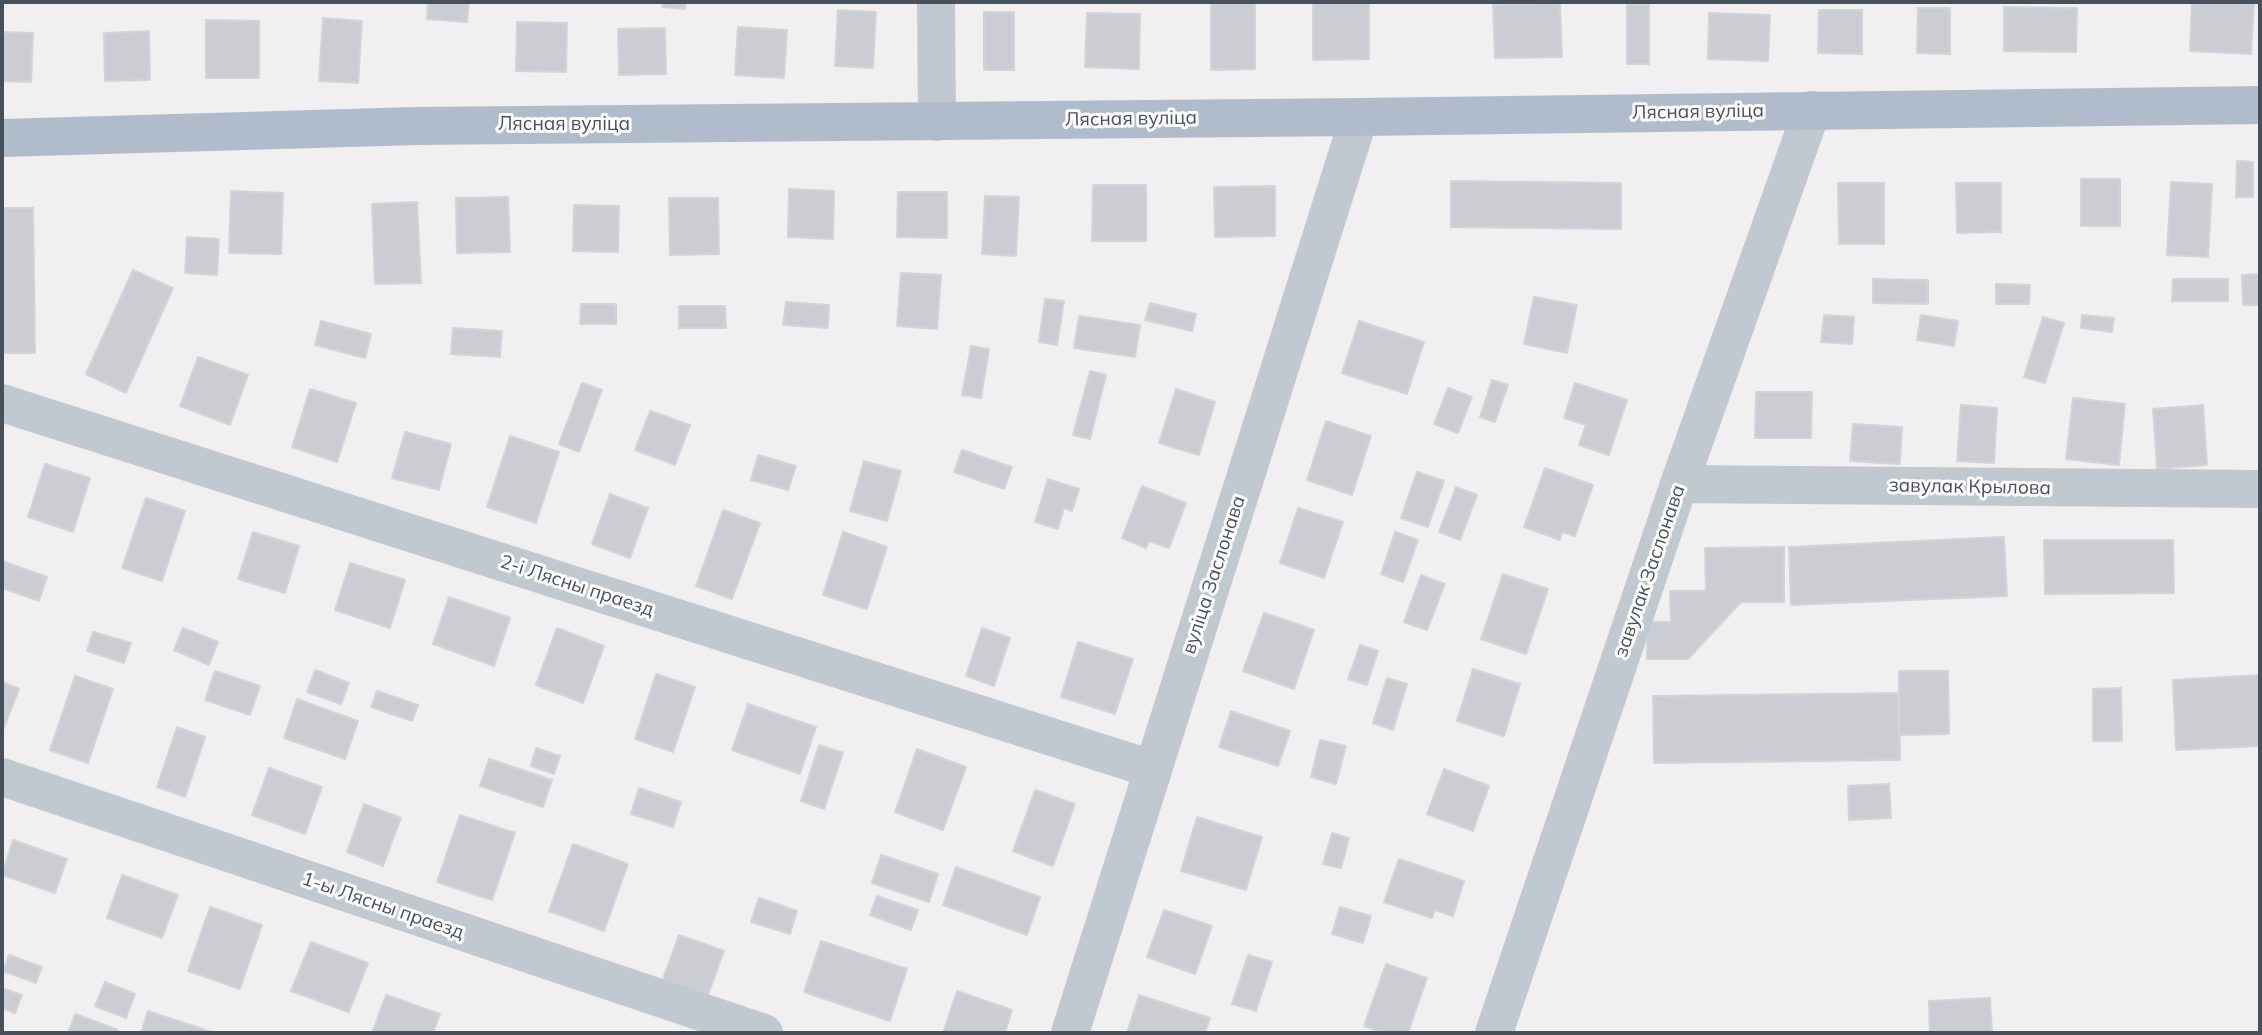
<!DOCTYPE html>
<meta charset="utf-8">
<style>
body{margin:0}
#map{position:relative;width:2262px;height:1035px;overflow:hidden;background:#f1efef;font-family:Mulish,sans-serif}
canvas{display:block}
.frame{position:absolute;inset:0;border:4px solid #48505b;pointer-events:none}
</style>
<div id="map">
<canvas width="2262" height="1035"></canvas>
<div class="frame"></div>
</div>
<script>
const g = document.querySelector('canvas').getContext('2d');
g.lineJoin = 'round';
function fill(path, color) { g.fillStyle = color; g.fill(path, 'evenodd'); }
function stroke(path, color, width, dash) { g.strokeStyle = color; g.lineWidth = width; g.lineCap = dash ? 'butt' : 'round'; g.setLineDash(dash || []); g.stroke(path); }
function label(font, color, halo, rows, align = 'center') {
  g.font = font + ' Mulish,sans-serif'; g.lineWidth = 6; g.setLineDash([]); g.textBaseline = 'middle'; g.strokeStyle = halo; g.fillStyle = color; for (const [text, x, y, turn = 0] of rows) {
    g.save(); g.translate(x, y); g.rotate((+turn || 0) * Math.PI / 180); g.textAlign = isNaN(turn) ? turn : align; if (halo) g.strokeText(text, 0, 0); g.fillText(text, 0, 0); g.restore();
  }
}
const building = new Path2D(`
 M428,2H469L467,22L427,19Z
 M663,2H686L685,9L662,7Z
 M1255,2V69L1211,70V3Z
 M2192,2L2254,4L2251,54L2190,51Z
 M1313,3H1369V59L1313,60Z
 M1560,3L1562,57L1495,58L1493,5Z
 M1627,5H1649V64H1627Z
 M2004,7L2077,8L2076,52L2004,51Z
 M1918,8H1950V54L1917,53Z
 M838,10L876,12L873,68L835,66Z
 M1819,10H1862V54L1818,53Z
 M984,12H1014V70H984Z
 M1087,13L1140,14L1139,69L1085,67Z
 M1709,13L1770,15L1768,61L1708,59Z
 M323,18L362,21L358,83L319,81Z
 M206,20L259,21V78H206Z
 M517,22L567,23L566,72L516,71Z
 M738,27L787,30L784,78L735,75Z
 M665,28L666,74L619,75L618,29Z
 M149,31L150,80L105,81L104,33Z
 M2,32L33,33L31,82L2,81Z
 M2237,161L2253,162V197H2236Z
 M2081,179H2120V226H2081Z
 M1451,181L1621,183V229L1451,227Z
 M2171,182L2212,184L2208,257L2167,255Z
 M1838,183H1884V244H1839Z
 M1956,183H2001V232L1957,233Z
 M1093,185H1146V241H1092Z
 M1275,186V236L1215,237L1214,187Z
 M789,189L834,191L833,239L788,237Z
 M231,191L283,193L281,254L229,253Z
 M898,192H947V238L897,237Z
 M985,196L1019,197L1016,256L982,254Z
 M508,197L510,252L457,253L456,198Z
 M669,198H718L719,254L670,255Z
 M417,202L421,283L375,284L372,204Z
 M574,205L619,206L618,252L573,251Z
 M2,208H33L35,353H2Z
 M187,237L219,239L217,275L185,273Z
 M133,270L173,288L126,393L86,374Z
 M901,273L941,275L937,329L897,326Z
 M2260,274V305H2243L2242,275Z
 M1873,279L1928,280V304L1873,303Z
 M2173,279H2228V301H2172Z
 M1996,284L2030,285L2029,304H1996Z
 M1534,297L1577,305L1567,353L1524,344Z
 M1045,299L1064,301L1057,345L1039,342Z
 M786,302L829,305L828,328L783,325Z
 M1150,303L1196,314L1192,331L1145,320Z
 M581,304H616V324H580Z
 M679,306H725L726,328H679Z
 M1824,315L1854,317L1852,344L1821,342Z
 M1921,315L1958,321L1954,346L1917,340Z
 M2082,315L2114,318L2112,332L2081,328Z
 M1079,316L1140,325L1135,357L1074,348Z
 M2043,317L2064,323L2045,383L2024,377Z
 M321,321L371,334L365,358L315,345Z
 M1359,321L1424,342L1407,394L1342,373Z
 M453,328L502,331L500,357L451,354Z
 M971,346L989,349L981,398L962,395Z
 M198,357L248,375L230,425L180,406Z
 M1090,371L1106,375L1090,439L1073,435Z
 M1492,380L1508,385L1495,422L1480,417Z
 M582,383L602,390L579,452L559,444Z
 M1575,383L1627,400L1609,455L1579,445L1586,425L1564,418Z
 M1448,388L1472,397L1458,433L1434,424Z
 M310,389L356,403L337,462L292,447Z
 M1176,389L1215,402L1199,455L1159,443Z
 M1756,392H1812L1811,438H1755Z
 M2073,398L2125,404L2119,465L2066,459Z
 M1961,405L1997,408L1994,463L1957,461Z
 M2203,405L2207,465L2157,469L2153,409Z
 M650,411L690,425L675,465L635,450Z
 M1326,421L1371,436L1352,495L1307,480Z
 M1853,424L1902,427L1900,464L1850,461Z
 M405,432L451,444L439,490L392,478Z
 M510,436L559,452L536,523L487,507Z
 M962,450L1012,467L1004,489L954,472Z
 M758,455L796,466L788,490L751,480Z
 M864,461L901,471L887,521L850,511Z
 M45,464L90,478L73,532L28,517Z
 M1545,468L1593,485L1575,536L1562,532L1560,540L1524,527Z
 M1417,472L1444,481L1428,527L1401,518Z
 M1048,479L1079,489L1072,511L1064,508L1058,529L1035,522Z
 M1142,486L1186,503L1169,548L1149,541L1146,548L1122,538Z
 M1456,487L1477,495L1460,540L1439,532Z
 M610,494L648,508L630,558L592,544Z
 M146,498L185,511L162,581L122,568Z
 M1298,508L1343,522L1324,578L1280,563Z
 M723,510L760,523L732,599L696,586Z
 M253,532L299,546L285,593L238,579Z
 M843,532L887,547L867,609L823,595Z
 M1395,532L1418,540L1403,582L1381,574Z
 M2004,537L2007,596L1791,605L1789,547Z
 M2044,540H2173L2174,593L2045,594Z
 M1784,547V602H1741L1688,659H1647V622H1671L1670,591H1706L1705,548Z
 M2,561L47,577L39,601L2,588Z
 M350,563L405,580L390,628L335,610Z
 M1503,574L1548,589L1526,654L1481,639Z
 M1421,575L1445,584L1427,630L1404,622Z
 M449,597L510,618L494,666L433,644Z
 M1264,613L1314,630L1294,689L1243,671Z
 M183,628L218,642L209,665L174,650Z
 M557,628L604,646L583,703L536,685Z
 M982,628L1010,638L994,686L966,676Z
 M93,632L131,643L124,663L87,651Z
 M1078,642L1133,659L1115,714L1061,697Z
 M1360,645L1378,651L1367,685L1348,679Z
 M1473,669L1520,684L1504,736L1457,721Z
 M315,670L349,683L341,704L307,692Z
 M215,671L260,686L250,715L205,700Z
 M1899,671H1948L1949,734L1899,735Z
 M656,674L695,687L673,752L635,739Z
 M2260,675V746L2176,750L2173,680Z
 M75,676L113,689L88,763L50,750Z
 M1387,678L1407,684L1393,730L1373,723Z
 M2,682L19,689L2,733Z
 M2121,688L2122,741H2093V689Z
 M377,691L418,705L412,721L371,707Z
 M1899,693L1900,760L1654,763L1653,696Z
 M297,699L358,721L345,759L284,738Z
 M748,704L816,727L800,774L732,750Z
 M1231,711L1290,731L1278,766L1219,747Z
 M177,727L205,737L185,797L157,787Z
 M1320,740L1346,746L1336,784L1311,777Z
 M819,745L843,753L824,809L801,801Z
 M536,748L560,756L554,774L531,766Z
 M917,749L966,767L943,830L895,812Z
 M489,759L552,780L543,807L480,786Z
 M269,768L322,787L305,834L252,815Z
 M1444,769L1489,786L1473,831L1427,814Z
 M1889,784L1891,818L1849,820L1848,786Z
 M639,788L681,802L673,827L631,814Z
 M1035,790L1075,804L1053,866L1013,851Z
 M364,804L401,818L383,866L347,852Z
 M460,815L515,833L492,900L437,882Z
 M1197,817L1262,837L1246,890L1181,871Z
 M1332,833L1349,838L1341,868L1323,864Z
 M13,840L67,859L55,893L2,875Z
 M573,844L628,864L604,931L549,911Z
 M881,855L938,874L929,902L872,883Z
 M1399,859L1464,881L1453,916L1435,910L1432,918L1384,902Z
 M956,867L1040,897L1027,935L943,905Z
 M122,875L178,895L162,938L107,918Z
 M877,896L918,910L911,930L870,915Z
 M759,898L797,911L790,934L751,922Z
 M210,907L262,925L240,989L188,971Z
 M1340,907L1371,916L1363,943L1332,934Z
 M1164,910L1212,926L1195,974L1147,957Z
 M679,935L724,951L705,1003L660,987Z
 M821,941L907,969L890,1021L804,992Z
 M311,942L368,963L349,1012L291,991Z
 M9,955L42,967L36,983L3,971Z
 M1248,955L1272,962L1256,1011L1232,1004Z
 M1386,964L1427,978L1408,1033H1385L1364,1026Z
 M105,982L135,994L126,1018L95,1006Z
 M2,988L22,995L15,1013L2,1008Z
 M957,991L1012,1010L1005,1033H943Z
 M386,995L440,1014L433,1033H372Z
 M1139,995L1210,1018L1205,1033H1127Z
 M1990,998L1992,1033H1930L1929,1001Z
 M148,1011L215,1033H141Z
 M75,1014L118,1030L117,1033H68Z`);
fill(building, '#cccdd3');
stroke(building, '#d3d4da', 2);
stroke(new Path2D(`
 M936,2L937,122
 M2,403L1152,769
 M1679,484L2260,489
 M2,777L764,1033
 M1070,1033L1359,117
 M1494,1033L1679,484L1812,110`), '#c0c8d0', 38);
stroke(new Path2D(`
 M2,138L417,126L1359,117L2260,105`), '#b0bccc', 38);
label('19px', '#48505b', '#fff', [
 ["Лясная вуліца",1698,112,-1],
 ["Лясная вуліца",1131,119,-1],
 ["Лясная вуліца",564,124],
 ["завулак Крылова",1970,487,1],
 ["завулак Заслонава",1650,571,-71],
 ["вуліца Заслонава",1214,575,-72],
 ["2-і Лясны праезд",577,586,18],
 ["1-ы Лясны праезд",383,906,19]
]);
</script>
